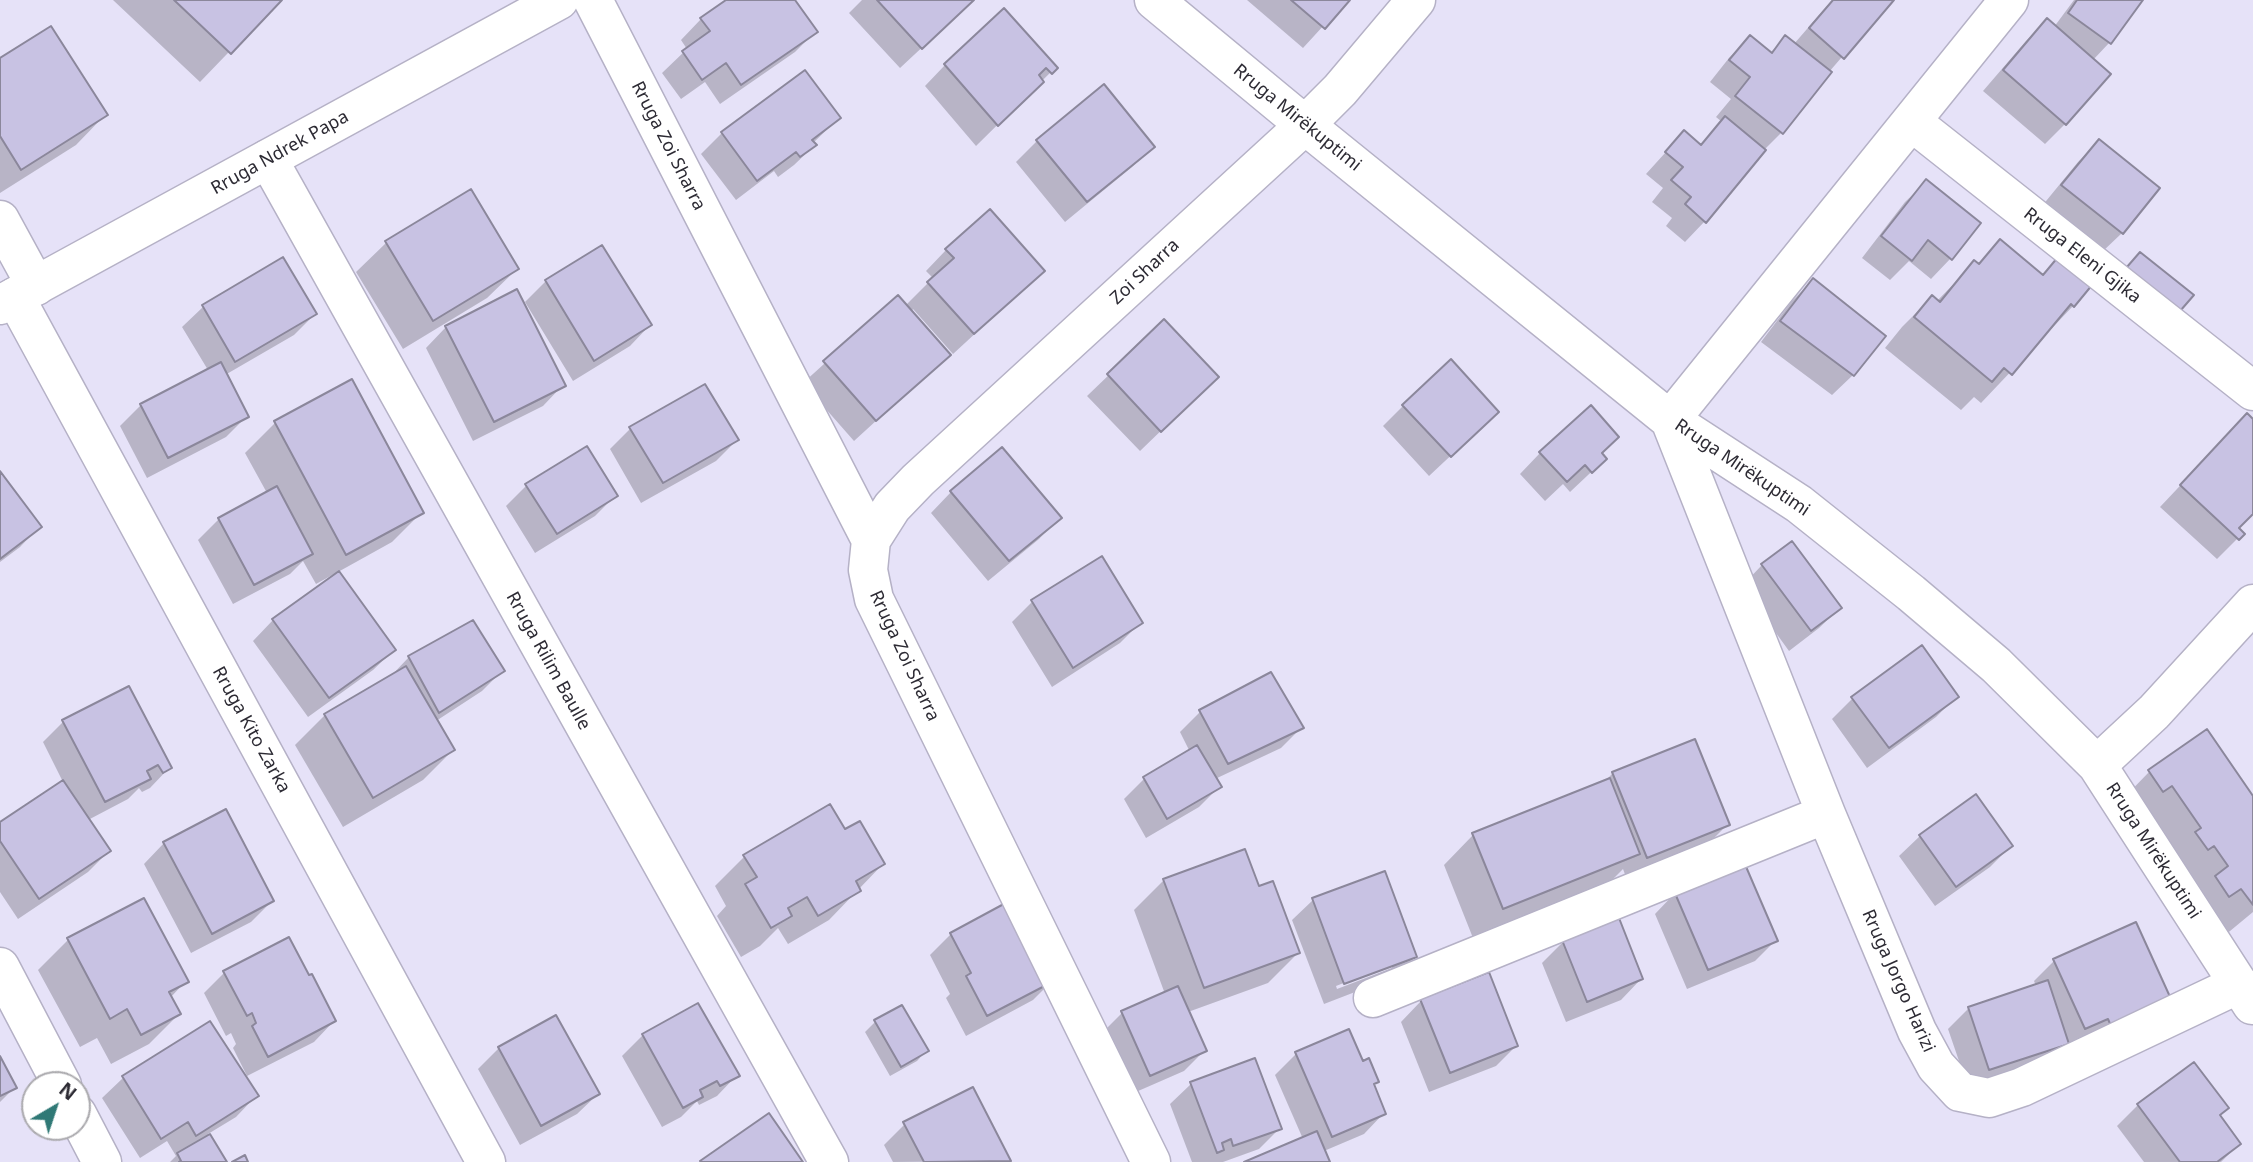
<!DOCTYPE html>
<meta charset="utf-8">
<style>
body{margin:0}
#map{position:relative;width:2253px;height:1162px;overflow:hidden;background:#e6e2f8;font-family:"Noto Sans",sans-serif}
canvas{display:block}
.north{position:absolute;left:21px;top:1071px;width:70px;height:70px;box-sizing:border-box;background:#fff;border:2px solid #abaaae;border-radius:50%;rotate:39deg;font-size:19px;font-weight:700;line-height:28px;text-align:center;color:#2d2b34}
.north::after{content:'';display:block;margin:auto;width:24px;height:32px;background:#307976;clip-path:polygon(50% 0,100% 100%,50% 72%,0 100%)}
</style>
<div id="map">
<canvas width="2253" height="1162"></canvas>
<div class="north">N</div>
</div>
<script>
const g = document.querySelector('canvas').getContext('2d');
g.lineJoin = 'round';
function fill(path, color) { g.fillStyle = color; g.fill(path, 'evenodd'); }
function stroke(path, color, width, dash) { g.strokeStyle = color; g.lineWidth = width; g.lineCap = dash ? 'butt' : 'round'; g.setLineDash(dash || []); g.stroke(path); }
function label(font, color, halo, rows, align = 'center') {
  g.font = font + ' "Noto Sans",sans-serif'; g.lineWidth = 6; g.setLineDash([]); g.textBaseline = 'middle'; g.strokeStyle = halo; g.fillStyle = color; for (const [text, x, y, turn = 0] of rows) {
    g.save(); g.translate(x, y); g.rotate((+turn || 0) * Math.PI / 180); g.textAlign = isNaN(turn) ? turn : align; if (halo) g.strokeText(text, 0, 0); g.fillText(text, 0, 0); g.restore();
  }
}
fill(new Path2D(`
 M113,0H279L200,82Z
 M729,0H793L815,32L795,52L720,104L705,82L681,99L662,73L687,49L681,40L701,19Z
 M862,0H973L900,68L849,13Z
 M1247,0H1347L1303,48Z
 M1832,0H1891L1829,72L1781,133L1764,150L1705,221L1685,242L1666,226L1672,218L1652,202L1663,188L1646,174L1684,132L1699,146L1722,122L1716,117L1731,99L1710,82L1729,58L1750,37L1770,53L1785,38L1794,44Z
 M2074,0H2141L2110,42L2093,60L2065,124L2045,144L1983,91L2026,41L2047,21L2054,27Z
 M0,60L105,115L76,145L0,193Z
 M945,65L1055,68L976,146L925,86Z
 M1104,87L1152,146L1132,167L1065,222L1016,162L1037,141Z
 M839,118L813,143L815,145L794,165L778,177L774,171L736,200L701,154L722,133Z
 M2099,141L2122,233L2101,253L2042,206L2078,162Z
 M1926,182L1951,258L1931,279L1909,261L1890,280L1862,258L1905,202Z
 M2000,242L2041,276L2063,253L2073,306L1981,403L1974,397L1961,410L1885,348L1902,327L1932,297L1937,301L1974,263L1977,265Z
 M386,243L517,269L487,298L403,349L356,272Z
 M946,250L1043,271L953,354L913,309L911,312L948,355L854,441L803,383L898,297L905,306L933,278L926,271Z
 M283,260L315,314L294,335L225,375L247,416L226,437L147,478L120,426L141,405L208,370L182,327L203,307Z
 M1813,280L1853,375L1832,395L1761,342L1792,301Z
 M546,281L650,325L630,346L573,381L525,302Z
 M1164,322L1196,397L1140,451L1087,396Z
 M446,327L563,385L543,406L473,441L426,348Z
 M351,382L422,512L392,542L338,572L394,650L373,670L308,717L253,641L273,620L335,576L334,574L316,584L303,561L290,574L233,604L198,540L219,519L267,493L245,453L275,423Z
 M1403,406L1476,432L1429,476L1383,426Z
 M2253,421V512L2237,528L2242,534L2217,559L2160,507L2227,436Z
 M630,429L737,440L716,461L641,503L610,449Z
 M1001,450L1059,518L1039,539L988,581L931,513L951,492Z
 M1540,453L1600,454L1605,459L1570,492L1563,484L1545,501L1520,474Z
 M0,474L40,526L20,547L0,562Z
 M526,486L616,495L595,516L535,553L506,506Z
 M1762,565L1840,608L1819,628L1789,651L1742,586Z
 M1032,602L1140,623L1120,643L1052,687L1012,622Z
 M409,657L502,671L482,691L436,721L453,750L423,780L343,827L295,745L325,715L389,678Z
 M1957,696L1936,717L1867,768L1832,719L1853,698Z
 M1200,712L1302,727L1281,748L1215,779L1220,786L1199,807L1146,838L1124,799L1144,779L1190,752L1180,732Z
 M63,722L170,767L150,788L142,792L139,788L128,799L88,820L109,851L88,872L18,919L0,892V824L63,782L43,742Z
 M2149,772L2253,799V912L2224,936L2120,802Z
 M1613,773L1728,824L1707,845L1626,877L1623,869L1608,884L1473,938L1444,865L1473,835L1603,783Z
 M844,831L883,864L829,920L788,944L778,928L760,946L741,957L717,916L726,906L715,886L745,856Z
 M1920,836L2011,846L1990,867L1935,906L1899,856Z
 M164,843L272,901L251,922L191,953L144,864Z
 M1164,880L1258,888L1298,953L1268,983L1188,1012L1205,1050L1184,1071L1129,1095L1102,1033L1122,1013L1165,994L1134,910Z
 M1675,893L1776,940L1755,961L1687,989L1655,914Z
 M1313,900L1415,957L1394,977L1324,1004L1292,920ZM1392,964V968L1337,989L1336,986Z
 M1012,902L1054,979L1033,1000L966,1036L946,998L950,994L930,955L951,934Z
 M68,940L186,981L170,998L179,1014L149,1044L111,1064L97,1038L80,1047L38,970Z
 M1563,942L1641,979L1621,1000L1566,1022L1542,963Z
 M2054,961L2169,999L2047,1064L1969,1090L1948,1029L1969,1008L2036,986L2034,981Z
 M224,973L334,1021L314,1042L247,1076L233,1048L236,1044L231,1033L226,1036L204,993Z
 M1421,1001L1516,1046L1496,1066L1429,1092L1401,1022Z
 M697,1005L737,1075L717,1096L699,1105L697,1101L681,1117L662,1127L622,1056L643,1035Z
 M901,1007L927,1050L917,1061L890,1076L865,1032L875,1022Z
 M210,1023L256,1096L236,1117L208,1134L225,1162H170L176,1156L167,1141L140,1158L102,1098L123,1078Z
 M499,1048L598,1094L577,1114L520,1145L478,1069Z
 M1296,1054L1362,1063L1377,1082L1372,1086L1384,1113L1364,1134L1324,1151L1329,1162H1249L1303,1139L1275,1075Z
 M0,1060L15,1087L0,1102Z
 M1191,1084L1280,1128L1259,1149L1223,1162H1192L1170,1104Z
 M2138,1105L2227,1108L2219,1116L2239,1144L2221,1162H2144L2117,1126Z
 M905,1124L1009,1161L893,1162L884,1145Z`), '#0003');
const building = new Path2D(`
 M174,0H282L231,54Z
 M726,0H795L818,32L741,85L726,63L702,80L682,51L710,31L700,18Z
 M877,0H974L922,49Z
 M1291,0H1350L1325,29Z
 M1833,0H1894L1844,59L1809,28Z
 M2077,0H2143L2111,44L2068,13Z
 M1004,8L1058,68L1052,74L1046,68L1039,75L1044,82L998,126L944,64Z
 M2047,18L2111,74L2066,125L2003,70Z
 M51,26L108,115L21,170L0,136V58Z
 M1750,35L1772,53L1785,35L1832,72L1783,134L1735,96L1750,77L1729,60Z
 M805,70L841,118L812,140L817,145L800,157L796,152L757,181L721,132Z
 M1104,84L1155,147L1087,202L1036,140Z
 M1725,116L1766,150L1706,223L1685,204L1691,197L1671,180L1683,167L1665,152L1684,130L1701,145Z
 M2099,139L2160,188L2123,234L2061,185Z
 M1926,179L1981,223L1952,260L1928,240L1912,261L1881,236Z
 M471,189L519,269L433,321L385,241Z
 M990,209L1045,271L974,334L927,282L954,258L945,249Z
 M2000,239L2043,275L2063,251L2097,279L2074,307L2071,304L2012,375L2004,368L1992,382L1914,317L1932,295L1940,302L1974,260L1979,264Z
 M602,245L652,325L594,361L545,280Z
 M2140,252L2194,295L2174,318L2120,275Z
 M283,257L317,314L235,362L202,305Z
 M1813,278L1886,336L1854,376L1780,321Z
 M517,289L566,386L494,422L445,326Z
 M898,295L951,355L876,421L823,361Z
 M1164,319L1219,377L1161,432L1107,374Z
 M1451,359L1499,412L1451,457L1402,405Z
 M221,362L249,417L168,458L140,404Z
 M352,379L424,513L346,555L274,421Z
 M705,384L739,440L663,483L629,427Z
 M1591,405L1619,437L1602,453L1607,459L1592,473L1585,465L1567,482L1539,452Z
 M2247,413L2253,419V514L2239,528L2245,534L2239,540L2180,485Z
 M587,446L618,496L557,534L525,484Z
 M1002,447L1062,518L1009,561L950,491Z
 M0,471L42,527L0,559Z
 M277,486L313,554L254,585L218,518Z
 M1792,541L1842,608L1811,631L1761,564Z
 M1102,556L1143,623L1073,668L1031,600Z
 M339,571L396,650L329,698L272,619Z
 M473,620L505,671L439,713L408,656Z
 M1922,645L1959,697L1889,748L1851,697Z
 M406,666L455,750L373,798L324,714Z
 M1271,672L1304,728L1228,764L1199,710Z
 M129,686L172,768L163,773L158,765L147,771L151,779L105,802L62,720Z
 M2207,729L2253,796V905L2241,889L2229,897L2215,876L2228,866L2214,846L2208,850L2195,832L2201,828L2172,786L2163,792L2148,770Z
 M1695,739L1730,825L1647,858L1612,772Z
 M1197,745L1222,787L1167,819L1143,777Z
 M1610,778L1640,854L1503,909L1472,833Z
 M63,780L111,851L39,899L0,841V822Z
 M1976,794L2013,846L1956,887L1919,835Z
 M830,804L845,829L860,821L885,864L856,881L861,891L818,916L807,897L788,908L792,916L771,928L745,884L757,877L743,855Z
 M226,809L274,901L212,934L163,842Z
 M1245,849L1259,886L1273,881L1300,953L1204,988L1163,879Z
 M1744,862L1778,941L1708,970L1674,891Z
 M1385,871L1417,957L1344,984L1312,898Z
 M144,898L189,982L169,992L181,1014L141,1035L127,1009L110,1019L67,938Z
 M1013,899L1056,980L987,1016L966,976L971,973L950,933Z
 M1619,918L1643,979L1587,1002L1562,940Z
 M2136,922L2171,999L2111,1026L2108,1019L2085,1029L2053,959Z
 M289,937L309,975L312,974L336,1021L268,1057L252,1026L256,1023L252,1013L247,1016L223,971Z
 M1489,972L1518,1046L1450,1073L1420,999Z
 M2048,980L2069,1044L1989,1070L1968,1007Z
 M1178,986L1207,1051L1150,1076L1121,1011Z
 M698,1003L740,1076L720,1086L717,1081L700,1090L703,1097L683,1108L642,1034Z
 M902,1005L929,1051L901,1067L874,1020Z
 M556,1015L600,1094L541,1126L498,1047Z
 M210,1021L259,1096L196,1136L188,1122L161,1139L122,1076Z
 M1349,1029L1363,1061L1369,1058L1379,1082L1374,1084L1386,1114L1332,1137L1295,1052Z
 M0,1056L17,1088L0,1096Z
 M1255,1058L1282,1129L1233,1146L1231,1139L1222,1143L1224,1150L1217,1153L1190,1082Z
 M2194,1062L2229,1108L2220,1115L2241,1144L2217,1162H2180L2137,1104Z
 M973,1087L1011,1161L924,1162L903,1122Z
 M769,1113L803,1162H701L700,1161Z
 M1317,1131L1330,1162H1244Z
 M210,1134L227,1162H179L181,1161L177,1153Z
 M245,1155L248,1162H232Z`);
fill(building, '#c8c2e3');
stroke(building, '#8b879b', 2);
const minor = new Path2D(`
 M593,0L871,540L868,570L874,599L1151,1162
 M1154,0L1305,125L1670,420L1799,504L1911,593L1996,665L2097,765L2252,1005
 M2009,0L1670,420L1826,814L1917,1031L1936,1066L1960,1092L1989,1098L2022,1087L2239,984
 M1912,122L2253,391
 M268,159L829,1162
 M0,220L36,286
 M15,297L486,1162
 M871,540L892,507L918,480L1305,125L1340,90L1416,0
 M2097,765L2154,712L2253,604
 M0,967L62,1085
 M1373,998L1826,814
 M77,1114L102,1162`);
const tertiary = new Path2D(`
 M0,305L559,0`);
stroke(minor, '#b5b1c6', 41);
stroke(tertiary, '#b5b1c6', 41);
stroke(minor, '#fff', 38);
stroke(tertiary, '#fff', 38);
label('18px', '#2d2b34', '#fff', [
 ["Rruga Mirëkuptimi",1297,118,39],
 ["Rruga Zoi Sharra",668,146,63],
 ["Rruga Ndrek Papa",280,153,-29],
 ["Rruga Eleni Gjika",2082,256,38],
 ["Zoi Sharra",1145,272,-43],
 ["Rruga Mirëkuptimi",1742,468,34],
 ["Rruga Zoi Sharra",904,656,65],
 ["Rruga Rilim Baulle",548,661,61],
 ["Rruga Kito Zarka",251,730,61],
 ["Rruga Mirëkuptimi",2153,851,57],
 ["Rruga Jorgo Harizi",1898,981,66]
]);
</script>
